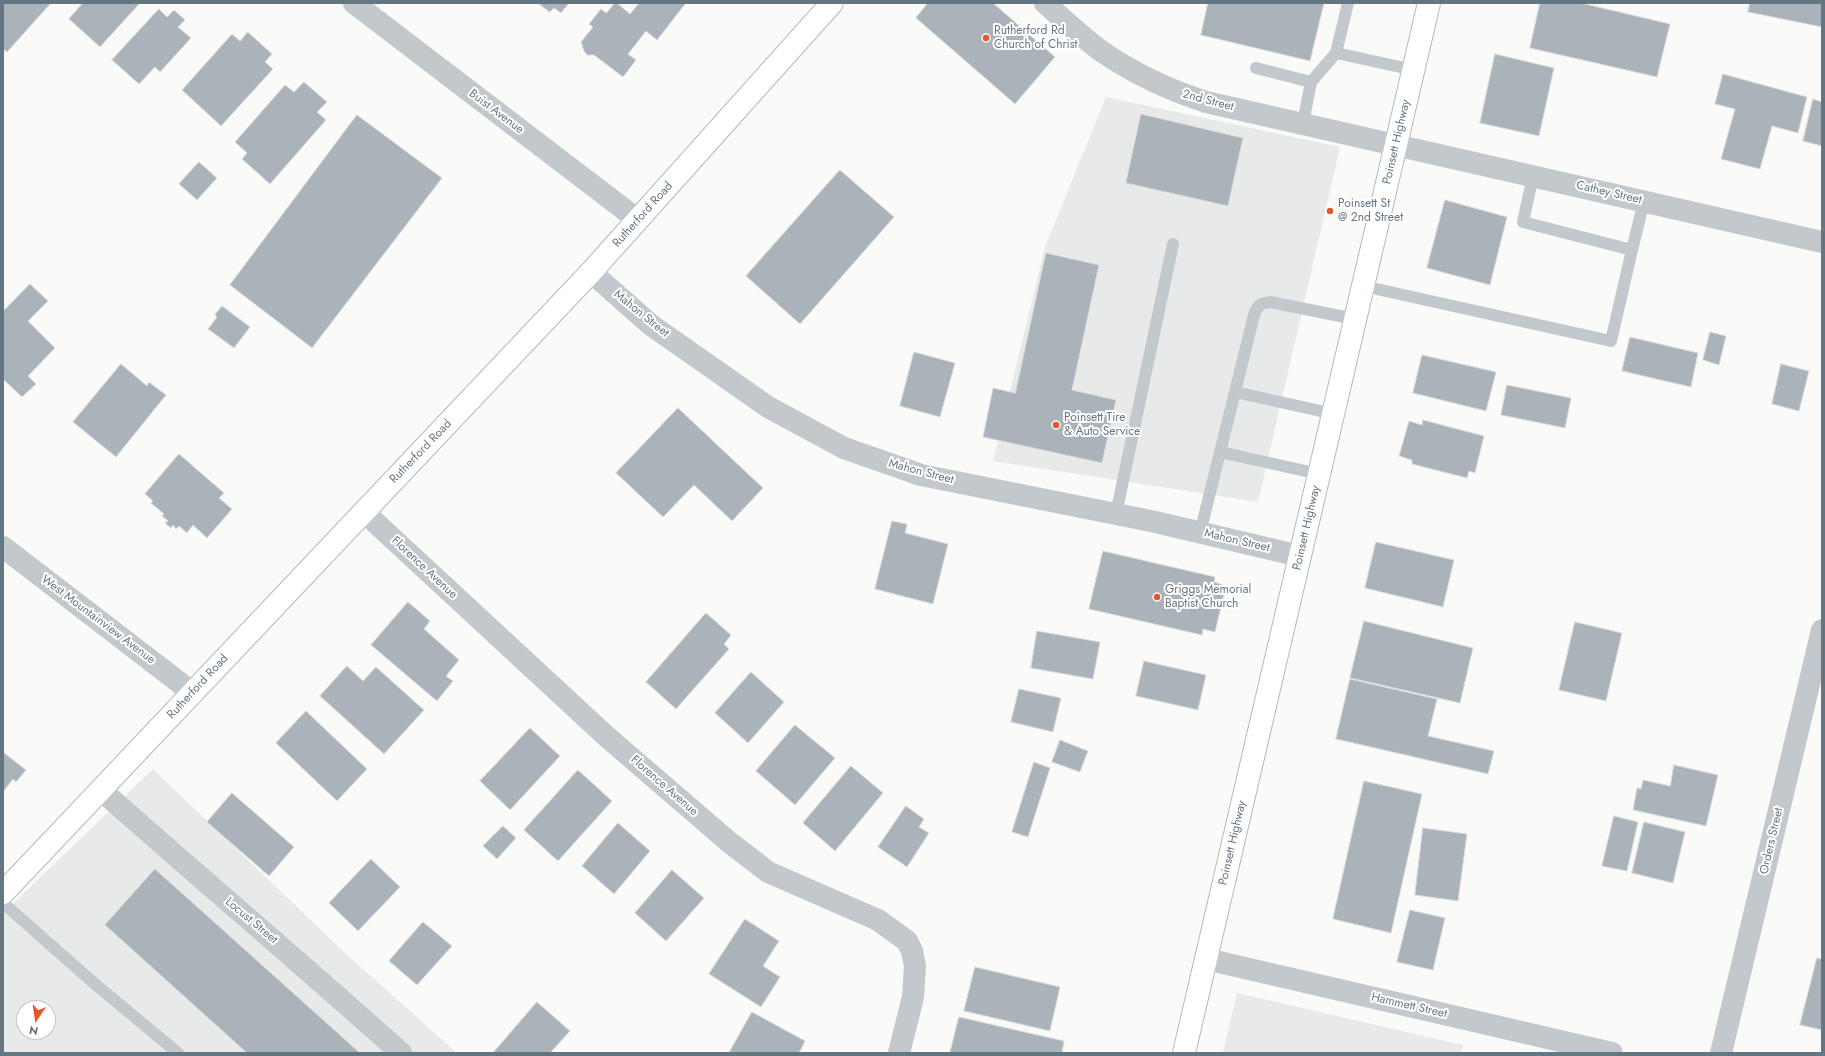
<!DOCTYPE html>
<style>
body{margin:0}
#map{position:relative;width:1825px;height:1056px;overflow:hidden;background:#fafaf8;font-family:Jost,sans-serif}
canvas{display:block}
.frame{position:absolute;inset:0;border:4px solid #657683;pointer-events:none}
.north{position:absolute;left:16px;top:1000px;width:40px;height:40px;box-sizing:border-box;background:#fff;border:1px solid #c1c8cd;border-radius:50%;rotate:193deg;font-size:11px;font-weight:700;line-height:16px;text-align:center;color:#657683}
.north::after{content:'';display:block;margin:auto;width:14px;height:18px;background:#e4572e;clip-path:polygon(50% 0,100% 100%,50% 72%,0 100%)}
</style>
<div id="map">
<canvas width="1825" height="1056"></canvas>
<div class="frame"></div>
<div class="north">N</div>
</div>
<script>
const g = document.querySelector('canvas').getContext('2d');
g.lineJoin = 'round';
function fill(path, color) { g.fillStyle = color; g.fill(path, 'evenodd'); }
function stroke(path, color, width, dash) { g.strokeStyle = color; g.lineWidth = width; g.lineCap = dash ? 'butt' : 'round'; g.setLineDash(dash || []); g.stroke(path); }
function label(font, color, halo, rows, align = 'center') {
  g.font = font + ' Jost,sans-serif'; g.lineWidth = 4; g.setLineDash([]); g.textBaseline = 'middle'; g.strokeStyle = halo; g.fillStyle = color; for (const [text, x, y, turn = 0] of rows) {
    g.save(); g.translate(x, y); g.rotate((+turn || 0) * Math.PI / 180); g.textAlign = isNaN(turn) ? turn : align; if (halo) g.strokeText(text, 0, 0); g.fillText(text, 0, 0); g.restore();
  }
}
fill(new Path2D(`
 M1106,97L1340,147L1258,502L993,461L1045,247Z
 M153,769L346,954L457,1053H3V913ZM24,1008H48V1032H24Z
 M1237,993L1463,1045L1461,1053H1223Z`), '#e8e9e9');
const building = new Path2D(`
 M3,3H51L7,52L3,49Z
 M83,3H140L100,47L69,19Z
 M538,3H569L561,13L554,8L550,12Z
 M615,3H617L630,14L639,3H686L657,40L646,31L628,54L636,60L623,77L594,55H587L584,51L581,42L593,27L589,24L601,9L606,13Z
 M928,3H993L1055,57L1015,104L916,18Z
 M1208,3H1324L1310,61L1201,35Z
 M1540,3H1581L1670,24L1657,77L1530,48Z
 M1750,3H1822V27L1748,12Z
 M159,9L167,17L174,10L185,20L178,27L191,38L160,72L155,67L139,84L112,60Z
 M248,32L272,54L265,62L273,69L221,126L182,90L232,34L240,41Z
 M1495,54L1554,68L1539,136L1480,123Z
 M1723,74L1807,97L1798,133L1772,126L1760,169L1721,159L1735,109L1715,104Z
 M304,82L327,102L317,112L326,120L270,184L242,159L247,153L235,142L285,85L294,92Z
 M1813,99L1822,102V146L1803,141Z
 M1141,114L1243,138L1228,206L1126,183Z
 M357,115L442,178L312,348L230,285Z
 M199,162L217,178L197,200L179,184Z
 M840,170L894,217L800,324L746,276Z
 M1445,200L1507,217L1490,285L1427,268Z
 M1046,253L1099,265L1072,390L1116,400L1102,463L983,437L993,388L1015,393Z
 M30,284L48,301L28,321L55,348L28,376L36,384L22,397L3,379V309L4,310Z
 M222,306L250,327L234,348L208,329L217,317L215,315Z
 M1710,332L1726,336L1719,365L1703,360Z
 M1630,337L1698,353L1691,387L1622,371Z
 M914,352L955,363L940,417L900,406Z
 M1422,355L1496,372L1486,411L1413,393Z
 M121,364L147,386L149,382L166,395L116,457L73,422Z
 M1781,364L1809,371L1799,411L1772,404Z
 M1507,385L1571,398L1565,428L1501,415Z
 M678,408L763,488L732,521L694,485L663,517L616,473Z
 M1423,420L1484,436L1475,473L1469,471L1467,478L1412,464V460L1399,456L1409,421L1422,425Z
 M179,454L224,493L219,498L232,509L207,538L193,525L187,533L179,526L176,529L173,525L171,528L165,523L168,521L162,516L164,514L151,503L153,501L145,494Z
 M892,521L907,524L905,533L948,544L933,604L875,589Z
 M1376,542L1454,560L1443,607L1365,588Z
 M1103,551L1215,577L1214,582L1226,586L1215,632L1203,629L1202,635L1089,609Z
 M408,602L430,621L424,629L459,660L446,676L453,681L437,701L371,645Z
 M706,613L731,635L724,644L729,649L676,709L646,682Z
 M1364,621L1473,648L1460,703L1350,678Z
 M1575,622L1622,633L1606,701L1559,690Z
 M1037,631L1100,642L1093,679L1031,668Z
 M1144,661L1206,675L1198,710L1136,696Z
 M347,666L363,681L376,667L424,710L384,754L320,696Z
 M751,672L784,702L748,743L715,713Z
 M1350,679L1437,699L1428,736L1494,751L1488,774L1336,739Z
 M1019,689L1061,698L1053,732L1011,722Z
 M306,711L367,769L337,801L276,743Z
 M795,725L835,758L795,805L756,771Z
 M530,728L560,756L510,810L480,781Z
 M1060,740L1088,751L1080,772L1052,762Z
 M3,752L26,770L16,782L13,779L3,792Z
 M1034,762L1050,768L1028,837L1012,832Z
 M1674,765L1718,775L1706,826L1633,810L1637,788L1641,789L1643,780L1670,786Z
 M851,766L883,793L835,851L803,823Z
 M578,770L612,801L558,861L524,830Z
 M1364,781L1422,794L1391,933L1333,919Z
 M232,793L294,847L269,876L207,822Z
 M906,806L924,819L919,827L929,833L907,867L878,847Z
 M1614,816L1638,822L1627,871L1602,866Z
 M1644,822L1685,832L1673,883L1632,873Z
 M618,823L650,851L614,894L582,866Z
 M503,826L516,838L497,859L483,846Z
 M1423,828L1467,834L1458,901L1415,895Z
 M371,859L400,887L358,931L329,903Z
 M155,869L360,1053H247L105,925Z
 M672,870L704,898L666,941L635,913Z
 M1410,910L1445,918L1433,970L1397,962Z
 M745,919L779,941L763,966L780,977L761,1007L709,974Z
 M423,922L452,946L417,985L389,961Z
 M1817,958L1822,959V1030L1800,1025Z
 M975,967L1060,987L1050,1031L964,1011Z
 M537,1002L570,1031L550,1053H493Z
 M752,1012L805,1041L799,1053H729Z
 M959,1017L1064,1041L1062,1053H950Z`);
fill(building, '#aab3b9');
stroke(building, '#dcdcda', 1);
const secondary = new Path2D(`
 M3,893L591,272L832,3`);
const highway = new Path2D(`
 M1184,1053L1429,3`);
stroke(secondary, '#b3babf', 24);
stroke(highway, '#b4b9bd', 24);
stroke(new Path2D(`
 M1348,3L1336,53L1414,70
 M1256,68L1311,82L1336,53
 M1303,123L1311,82
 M1632,250L1644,201
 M1363,286L1611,341L1632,250L1523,222L1533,176
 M1235,392L1334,414
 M1220,452L1319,474
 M1116,514L1173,244
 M1200,533L1255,311L1261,304L1270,302L1355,319
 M3,903L95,984L178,1053`), '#c3c8cc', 12);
stroke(new Path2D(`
 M354,3L638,220
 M1045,3C1063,19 1081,36 1101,51C1133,73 1169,90 1206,102L1822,242
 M591,272L651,325L768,407L844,448L921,475L1151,521L1300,556
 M364,512L606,736L729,842L768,872L878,920L907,941L912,951L915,966L913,997L899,1053
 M3,547L193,693
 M101,790C200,878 302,964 401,1053
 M1206,959L1612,1053
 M1721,1053L1822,630`), '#c3c8cc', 22);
stroke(secondary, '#fff', 22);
stroke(highway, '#fff', 22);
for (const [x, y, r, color] of [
 [986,38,4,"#e4572e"],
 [1330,211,4,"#e4572e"],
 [1056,425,4,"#e4572e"],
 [1157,597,4,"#e4572e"]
]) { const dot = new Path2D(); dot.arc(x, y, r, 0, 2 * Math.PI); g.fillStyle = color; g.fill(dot); stroke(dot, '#fff', 1.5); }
label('12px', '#657683', '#fff', [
 ["Rutherford Rd",994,31],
 ["Church of Christ",994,45],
 ["Poinsett St",1338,204],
 ["@ 2nd Street",1338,218],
 ["Poinsett Tire",1064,418],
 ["& Auto Service",1064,432],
 ["Griggs Memorial",1165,590],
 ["Baptist Church",1165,604]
], 'left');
label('12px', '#657683', '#fff', [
 ["2nd Street",1208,101,15],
 ["Buist Avenue",496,112,37],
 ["Poinsett Highway",1397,142,-77],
 ["Cathey Street",1609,193,13],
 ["Rutherford Road",643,215,-48],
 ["Mahon Street",641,314,39],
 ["Rutherford Road",421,452,-46],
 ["Mahon Street",921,472,15],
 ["Poinsett Highway",1307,528,-77],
 ["Mahon Street",1237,541,13],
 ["Florence Avenue",424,568,43],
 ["West Mountainview Avenue",98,620,37],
 ["Rutherford Road",198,687,-47],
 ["Florence Avenue",664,786,41],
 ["Orders Street",1772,841,-77],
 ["Poinsett Highway",1233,843,-77],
 ["Locust Street",251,921,40],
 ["Hammett Street",1409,1006,13]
]);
</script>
